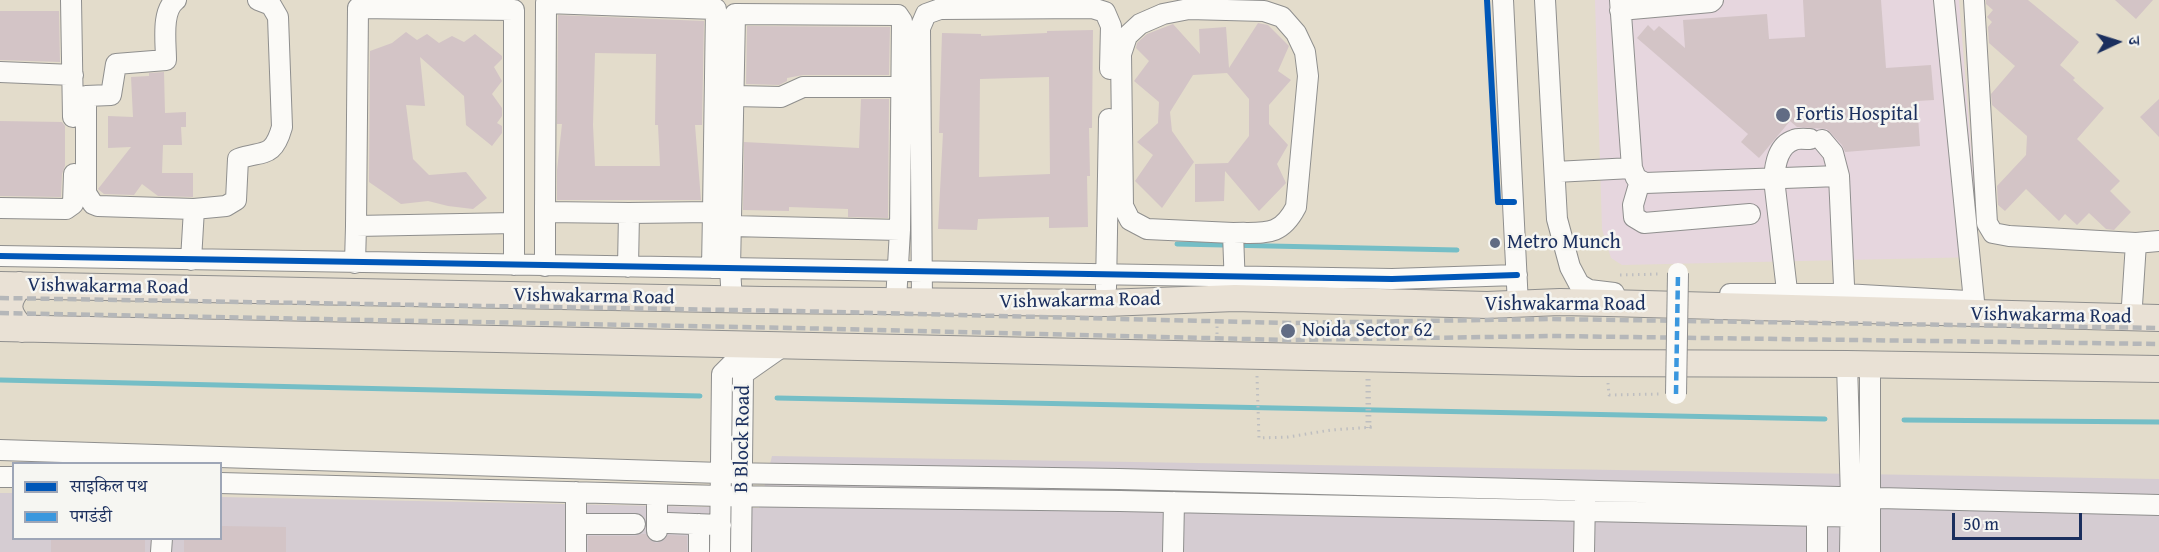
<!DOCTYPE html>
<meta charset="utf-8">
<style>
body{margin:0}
#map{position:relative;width:2159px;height:552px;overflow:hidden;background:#e3dccb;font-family:"Gentium Book Plus","Noto Serif Devanagari",serif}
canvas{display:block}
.legend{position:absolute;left:12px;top:462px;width:210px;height:78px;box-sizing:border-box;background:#f6f6f2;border:2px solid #9ea6b7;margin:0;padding:8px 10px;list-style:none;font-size:18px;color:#1b2f5e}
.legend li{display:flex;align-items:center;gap:12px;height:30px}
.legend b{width:30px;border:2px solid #9ea6b7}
.north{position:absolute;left:2087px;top:12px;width:60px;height:60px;-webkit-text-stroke:4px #f6f6f2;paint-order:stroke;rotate:86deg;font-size:16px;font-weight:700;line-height:24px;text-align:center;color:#1b2f5e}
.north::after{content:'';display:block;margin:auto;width:21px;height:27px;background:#1b2f5e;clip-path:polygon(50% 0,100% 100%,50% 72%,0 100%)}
.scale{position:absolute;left:1952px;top:513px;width:130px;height:27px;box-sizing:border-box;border:3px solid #1b2f5e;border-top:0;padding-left:8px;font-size:18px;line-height:21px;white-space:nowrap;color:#1b2f5e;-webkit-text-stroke:4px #f6f6f2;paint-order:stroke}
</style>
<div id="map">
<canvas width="2159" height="552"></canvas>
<ul class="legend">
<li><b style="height:8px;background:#0057b8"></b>साइकिल पथ</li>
<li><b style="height:8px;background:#3a97de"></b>पगडंडी</li>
</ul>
<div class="north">उ</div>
<div class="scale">50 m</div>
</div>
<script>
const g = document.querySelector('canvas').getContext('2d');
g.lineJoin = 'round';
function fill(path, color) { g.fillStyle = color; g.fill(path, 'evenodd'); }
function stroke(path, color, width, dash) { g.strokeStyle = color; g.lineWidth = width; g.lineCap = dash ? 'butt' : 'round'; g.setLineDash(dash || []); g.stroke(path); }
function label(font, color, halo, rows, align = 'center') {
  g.font = font + ' "Gentium Book Plus",serif'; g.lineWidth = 5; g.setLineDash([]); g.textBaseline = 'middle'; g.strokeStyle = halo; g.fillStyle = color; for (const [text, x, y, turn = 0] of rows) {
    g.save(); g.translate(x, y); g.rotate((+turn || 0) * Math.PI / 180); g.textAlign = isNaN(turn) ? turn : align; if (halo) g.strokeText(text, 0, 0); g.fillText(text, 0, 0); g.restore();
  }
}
fill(new Path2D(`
 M1595,0H1959L1980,257L1622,265L1611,258L1602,229Z`), '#e6d6de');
fill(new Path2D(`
 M772,456L2159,479V552H0V493H13L14,538H220L221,497L759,508Z`), '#d5ccd2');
stroke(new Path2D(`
 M1177,244L1457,250
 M0,380L700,396
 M777,398L1825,419
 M1904,420L2159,422`), '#75bec6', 5);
fill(new Path2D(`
 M1803,0H1881L1886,68L1931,65L1934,100L1917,101L1920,146L1845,152L1842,145L1827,129L1797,127L1790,121L1759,158L1741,142L1748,134L1637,38L1648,25L1654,31L1659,26L1685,48L1683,20L1767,14L1769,39L1805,37Z
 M1986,0H2028L2079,42L2060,65L2075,78L2073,80L2104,108L2077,139L2120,181L2110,191L2131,212L2114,230L2106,229L2089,213L2077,225L2065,214L2059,221L2026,189L2005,211L1998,205L1997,186L2026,155L2027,136L1992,105L1991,94L2015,66L1989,43L1988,27L1992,22L1987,17L1993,10L1986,4Z
 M2115,0H2153L2136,19Z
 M0,11H59L60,62L0,60Z
 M558,15L704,21L702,125H695L701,200H557V170L562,124H557ZM595,53L656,54L655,125H658L660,166H595L593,125Z
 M1258,23L1268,25L1289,46L1278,71L1291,80L1269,105V124L1288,145L1277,164L1286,183L1259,211L1225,171L1224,201L1195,202V164L1228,163L1249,136V99L1227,73L1193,75L1170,112L1172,131L1194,162L1162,208L1135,181L1153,155L1137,142L1158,123L1159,102L1134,81L1149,61L1136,48L1137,43L1147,34L1173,24L1200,54L1199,29L1226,27L1229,68Z
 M747,26L890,27L889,75H803L787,78V81L779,85L746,84Z
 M1093,30L1092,128H1089L1090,176H1087L1088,227L1049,228V217L978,219L977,230L938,229L943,133H939L942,33L981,34V36L1047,33V31ZM1049,77L1050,174L979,177L980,79Z
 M406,32L417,40L427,34L439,43L452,36L464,42L475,34L502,56V59L494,67L502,81L492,94L502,108V116L497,123L502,126V133L492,146L466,125L464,96L420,57L425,106L406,105L413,159L429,175L466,172L487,198L473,209L448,206L428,201L401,204L369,182L370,51L392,43Z
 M164,72L165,113L186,112V127H181L182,145H163L162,173H193V197L158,196L142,184L134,195L104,194L98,189L131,147L108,148V116L133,117L131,77L149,76V73Z
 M861,99H889L888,218L848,217V209L789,207V211L743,210L744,142L859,148Z
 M2159,99V137L2140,117Z
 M0,121L62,122L65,126V166L62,174L61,197L0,196Z
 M220,526L286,527V552H184V538H220Z
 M642,534H646L651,541L656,543L663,541L668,535L687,536V552H588V536H635Z
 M51,538H145V552H51Z`), '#d3c4c6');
const minor = new Path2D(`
 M71,0L73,117
 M176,0C161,11 166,42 166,60L116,64L111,95L86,96V193L93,204L98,206L194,209
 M1503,0L1518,305
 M1545,0L1557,219L1570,267L1579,284L1589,290L1614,293
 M1620,0L1632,168L1636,178L1645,183L1839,176
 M1944,0L1974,301
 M1974,0L1987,223L1993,233L2009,236L2136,243L2159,241
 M1620,10L1711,2L1713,0
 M0,72L73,75
 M734,96L781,97L803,87H901
 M1822,140L1833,153L1839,176L1845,307
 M1555,172L1632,168
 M1640,181L1633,205L1634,217L1644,223L1750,214
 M0,208L66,209L73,204L74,174
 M731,226L900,230L902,21L898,15L735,14L730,269L732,300
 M1233,233L1147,229L1130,220L1123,206L1121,54L1127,36L1140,24L1163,14L1189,9L1264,11L1282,17L1296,33L1305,52L1308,76L1296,207C1280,238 1264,232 1233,233L1235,288
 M0,256L1392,279L1517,275
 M191,260L194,209L226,206L236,200L238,159C263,150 273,159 282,127L278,17L271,5L258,0
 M355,263L356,226
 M514,265V10L358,8L356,226L514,223
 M545,266V212
 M628,267L629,213L713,212L716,9L546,3L545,212L629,213
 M712,268L713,212
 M1106,288L1109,119
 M1730,294H1844L1967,301
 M896,301L900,230
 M922,302L920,28L926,14L940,9L1092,8L1105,12L1111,26L1110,69
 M2132,305L2136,243
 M1789,308L1774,179C1775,164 1778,145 1794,140C1798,138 1806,139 1810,139
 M1847,364L1851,498L1850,552
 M1870,364V552
 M0,450L721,473L1119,479L2159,505
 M0,477H14
 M220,483L721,496L1120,501L1870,517
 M1817,516V552
 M668,523L721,525
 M576,524H635
 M657,531V495
 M161,552L162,538
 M576,552V492
 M699,552V524
 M720,552L722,374L751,345
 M741,552L743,374L783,346
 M1173,552L1174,502
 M1584,552L1585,498`);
const major = new Path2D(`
 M0,285L765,300L1106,303L1235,298L1487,305L1560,302L1608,303L2159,318
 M20,285C5,303 6,312 22,329
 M0,328L1580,363L1847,364L2159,369`);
stroke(minor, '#8f8f8e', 22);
stroke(major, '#8f8f8e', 28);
stroke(new Path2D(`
 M1620,275L1661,274
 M1366,322V339
 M1217,334V319
 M1257,376L1259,438L1288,437L1331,430L1374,427
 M1367,379V428
 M1369,379L1370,427L1373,426
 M1608,383L1609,395L1659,394`), '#bebec0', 3, [1.5, 4.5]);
stroke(minor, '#fbfaf7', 20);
stroke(major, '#e9e1d5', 26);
stroke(new Path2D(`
 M0,298L794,311L1288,323L1551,319L2159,328
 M0,313L794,328L1288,340L1552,336L2159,344`), '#b5b7b9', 4.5, [9, 4.5]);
const minorBridge = new Path2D(`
 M1676,394L1678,273`);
stroke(minorBridge, '#8f8f8e', 22, []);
stroke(minorBridge, '#fbfaf7', 20);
stroke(new Path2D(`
 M1676,394L1678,273`), '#3a97de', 4.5, [9, 4.5]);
stroke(new Path2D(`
 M1487,0L1498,202H1514
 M0,256L1392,279L1517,275`), '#0057b8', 6);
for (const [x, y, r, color] of [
 [1783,115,8,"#616c84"],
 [1495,243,6,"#616c84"],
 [1288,331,8,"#616c84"]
]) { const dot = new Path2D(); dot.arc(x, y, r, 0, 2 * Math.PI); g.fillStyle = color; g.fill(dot); stroke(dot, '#f6f6f2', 2); }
label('20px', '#1b2f5e', '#f6f6f2', [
 ["Fortis Hospital",1796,115],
 ["Metro Munch",1507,243],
 ["Noida Sector 62",1302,331]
], 'left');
label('20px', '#1b2f5e', '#f6f6f2', [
 ["Vishwakarma Road",108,287,1],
 ["Vishwakarma Road",594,297,1],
 ["Vishwakarma Road",1080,301,-1],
 ["Vishwakarma Road",1565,305],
 ["Vishwakarma Road",2051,316,1],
 ["B Block Road",743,439,-89]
]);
</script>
